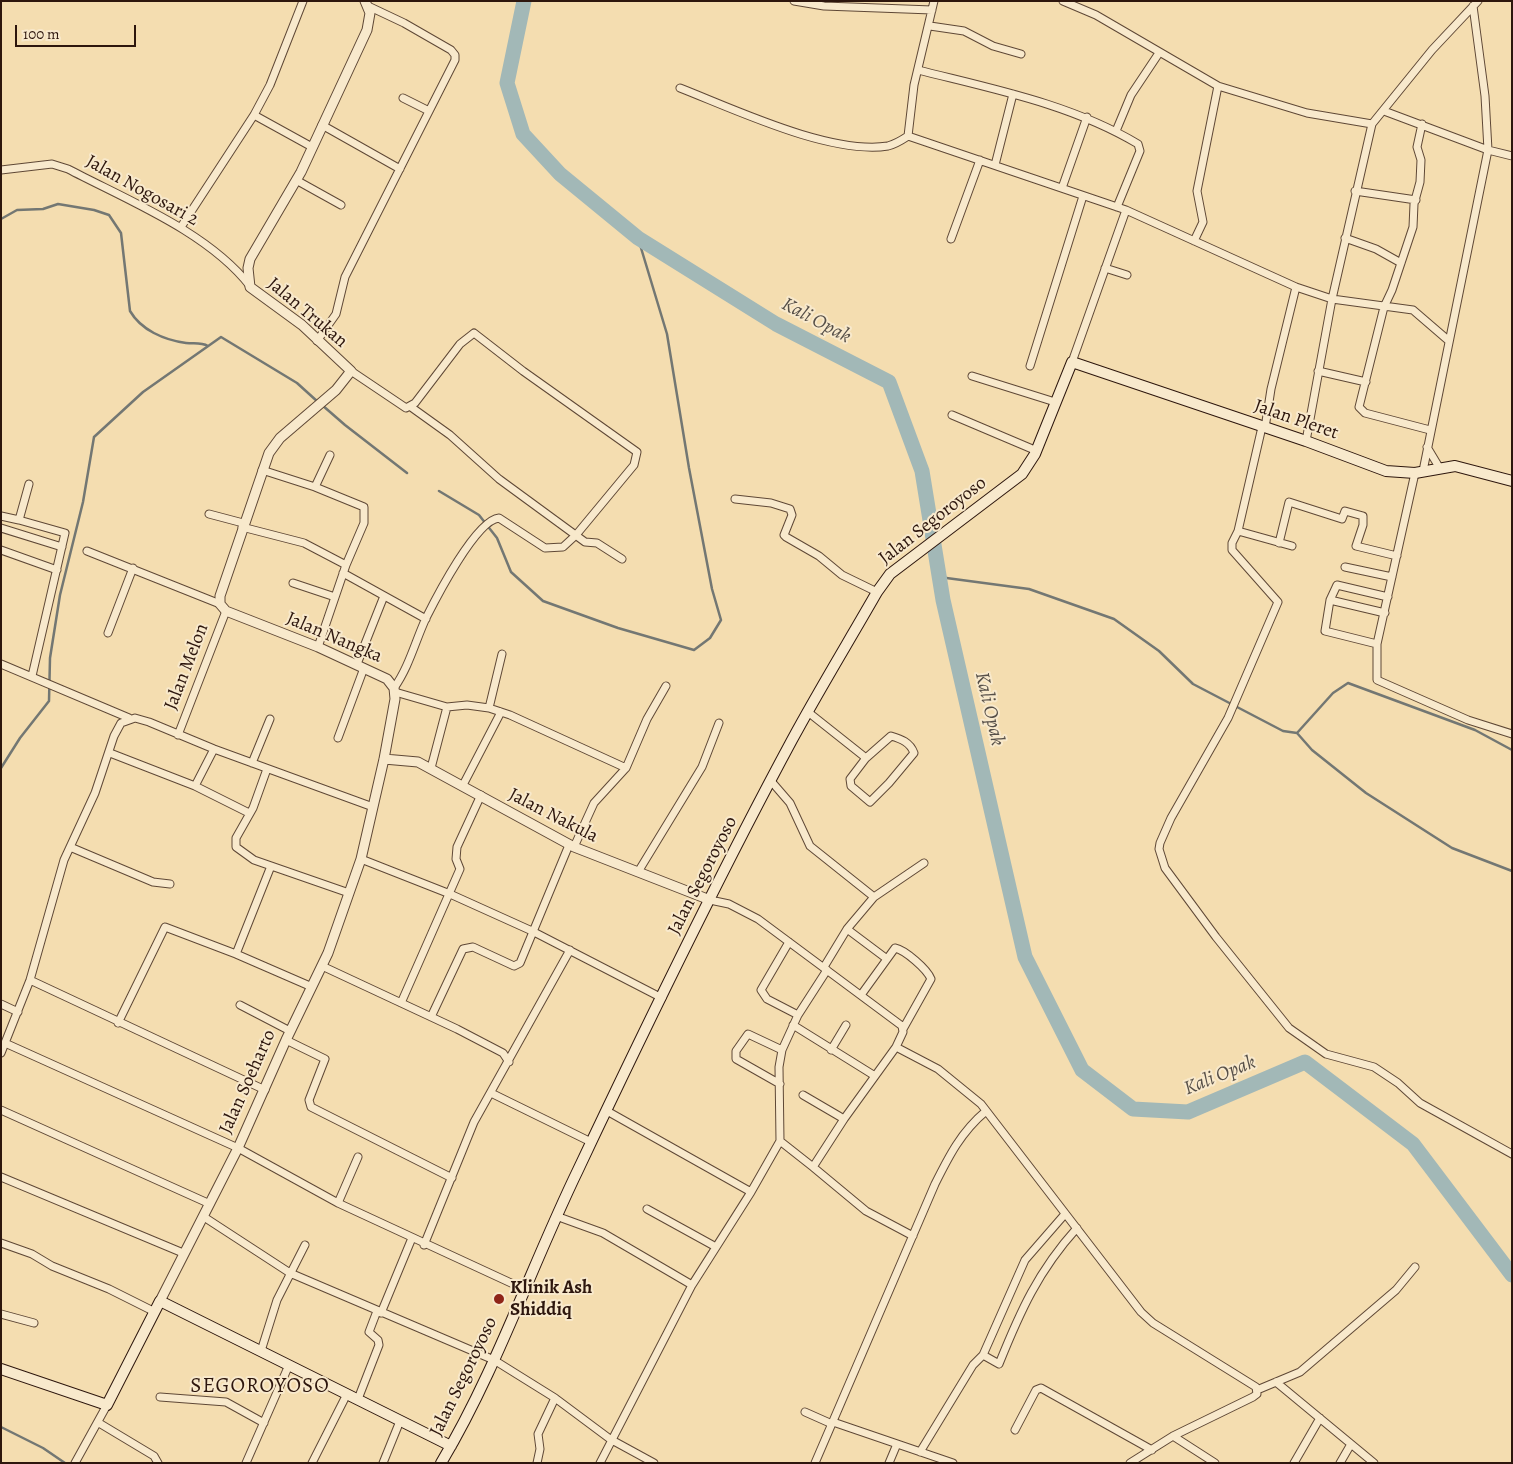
<!DOCTYPE html>
<style>
body{margin:0}
#map{position:relative;width:1513px;height:1464px;overflow:hidden;background:#f4ddb0;font-family:Alegreya,serif}
canvas{display:block}
.frame{position:absolute;inset:0;border:2px solid #2d160d;pointer-events:none}
.scale{position:absolute;left:15px;top:25px;width:121px;height:22px;box-sizing:border-box;border:2px solid #2d160d;border-top:0;padding-left:6px;font-size:15px;line-height:18px;white-space:nowrap;color:#2d160d;-webkit-text-stroke:4px #f8e9cc;paint-order:stroke}
</style>
<div id="map">
<canvas width="1513" height="1464"></canvas>
<div class="frame"></div>
<div class="scale">100 m</div>
</div>
<script>
const g = document.querySelector('canvas').getContext('2d');
g.lineJoin = 'round';
function stroke(path, color, width, dash) { g.strokeStyle = color; g.lineWidth = width; g.lineCap = dash ? 'butt' : 'round'; g.setLineDash(dash || []); g.stroke(path); }
function label(font, color, halo, rows, align = 'center') {
  g.font = font + ' Alegreya,serif'; g.lineWidth = 4; g.setLineDash([]); g.textBaseline = 'middle'; g.strokeStyle = halo; g.fillStyle = color; for (const [text, x, y, turn = 0] of rows) {
    g.save(); g.translate(x, y); g.rotate((+turn || 0) * Math.PI / 180); g.textAlign = isNaN(turn) ? turn : align; if (halo) g.strokeText(text, 0, 0); g.fillText(text, 0, 0); g.restore();
  }
}
stroke(new Path2D(`
 M1,219L17,210L43,209L58,204L94,210L109,215L121,233L130,311C141,330 164,340 186,343C194,344 201,342 208,346
 M322,405L345,425L407,473
 M439,491L479,515L497,538L511,572L543,601L618,628L694,650L710,638L721,620L712,589L689,468L667,334L638,238
 M939,577L1029,589L1114,619L1159,651L1193,684L1283,731L1297,733L1312,750L1366,793L1452,848L1512,871
 M1297,733L1333,693L1348,683L1475,730L1512,750
 M1,768L20,738L49,701L50,658L60,595L83,502L94,437L143,392L221,337L297,383L318,402
 M1,1427L43,1448L65,1463`), '#737773', 2.5);
stroke(new Path2D(`
 M524,1L507,83L523,134L560,174L638,238L776,324L889,382L922,471L943,600L1025,957L1082,1070L1133,1109L1188,1112L1305,1062L1413,1144L1512,1275`), '#a2b8b7', 15);
const minor = new Path2D(`
 M794,1L824,6L932,10
 M934,1L914,85L908,136L1126,210L1296,287L1332,299L1413,310L1449,341
 M1063,1L1096,15L1218,86
 M1473,6L1485,96L1488,150L1512,156
 M930,26L964,31L993,46L1021,54
 M918,70C993,89 1071,104 1138,144L1140,151L1117,207
 M680,88C734,109 830,155 888,146C896,144 902,140 908,136
 M403,98L429,111
 M1384,111L1488,150L1423,471
 M254,115L312,147
 M1422,124L1417,147L1421,160L1420,182L1414,204L1413,227L1392,290L1384,307L1359,407L1365,413L1430,430
 M322,125L400,169
 M1116,131L1131,95L1159,53
 M995,165L1013,94
 M1,170L52,164L68,169C127,200 208,232 250,286
 M296,180L341,205
 M1062,188L1087,117
 M1355,191L1416,200
 M181,227L254,115L270,85L303,1
 M1345,238L1376,249L1401,263
 M951,239L980,160
 M1194,241L1203,222L1197,191L1218,86L1307,113L1372,124
 M1105,268L1127,275
 M317,341L336,314L345,277L455,60V55L451,50L404,23L368,6
 M1072,362L1126,210
 M1030,366L1083,196
 M351,371L406,408L415,403L460,344L474,333L523,371L637,452L634,465L576,535L563,547L545,548L499,518C476,520 436,598 426,618C415,642 409,667 394,688
 M1318,371L1366,382
 M972,376L1055,402
 M411,407L450,435L499,479L585,542L597,543L622,559
 M952,415L1037,451
 M1262,427L1238,531L1232,543V550L1278,602L1228,718L1171,818L1160,843L1159,849L1165,868L1216,937L1289,1028L1326,1054L1374,1067L1398,1083L1420,1103L1512,1154
 M1265,428L1271,389L1296,287
 M1306,441L1332,299L1372,124L1432,50L1478,1
 M1427,447L1439,467
 M262,470L315,487L364,507V523L346,565L318,647
 M1415,473L1377,644V680L1468,720L1512,734
 M315,487L330,455
 M735,499L771,503L790,509L792,515L784,535L786,537L819,556L842,575L877,592
 M209,514L243,523
 M1,516L19,520L29,484
 M19,520L65,533L32,676
 M242,527L304,543L346,565
 M1,528L62,547
 M1238,531L1292,546
 M1279,543L1289,502L1342,519L1345,511L1363,516V525L1356,546L1397,556
 M1,550L57,570
 M87,551L220,604
 M1345,567L1392,577
 M343,573L426,619
 M293,583L335,597
 M1330,600L1385,613
 M108,633L133,568
 M1377,644L1325,631L1330,600L1337,585L1388,597
 M1,664L129,718
 M357,664L384,596
 M395,692L447,707L467,705L489,708L510,715L626,768
 M489,708L502,654
 M808,712L866,758
 M178,735L226,611
 M891,736C901,739 910,742 914,753L889,783L870,802L851,786L850,779L866,758Z
 M338,738L364,668
 M110,753L195,786L249,813
 M252,763L270,719
 M431,768L447,707
 M267,769L253,808L236,838V847L254,860L349,893
 M771,781L790,803L810,846L874,897
 M463,785L501,712
 M195,786L214,749
 M70,847L153,882L170,884
 M574,847L594,803L626,768L647,719L666,686
 M361,859L450,894L532,931L662,998
 M638,872L702,767L719,723
 M710,900L729,904L758,919L902,1026L903,1032L896,1047L938,1069L981,1104L1141,1312L1153,1323L1256,1387L1257,1394L1253,1397L1173,1436L1130,1463
 M847,929L887,959
 M789,942L761,990L767,999L798,1015
 M236,954L271,866
 M322,966L457,1029L503,1053L509,1062
 M824,967L847,929L874,897L924,863
 M30,980L265,1090
 M861,995L895,948C905,950 927,969 931,979L903,1029
 M401,1003L460,869L456,859L457,847L481,795
 M1,1004L18,1012
 M240,1005L290,1031
 M431,1017L463,949L473,947L514,966L520,963L569,845
 M118,1023L165,927L236,954L312,987
 M793,1025L875,1076
 M286,1040L325,1059L309,1100L311,1107L452,1178
 M5,1043L238,1148L338,1203L524,1289
 M831,1050L846,1025
 M1,1053L30,980L64,860L95,793L114,736L121,723L135,718L149,722L214,749L373,807
 M780,1084L736,1059V1051L748,1034L782,1050
 M491,1093L591,1142
 M803,1095L844,1119
 M1,1110L210,1204
 M607,1111L751,1192
 M780,1141L813,1167L844,1119L896,1047
 M813,1167L866,1211L913,1236
 M1,1177L183,1253
 M338,1203L358,1157
 M647,1209L716,1247
 M556,1216L603,1233L692,1285
 M204,1217L290,1273L494,1360L555,1398L610,1439L654,1463
 M1,1243L32,1254L52,1266L109,1289L155,1312
 M424,1245L474,1122L570,950
 M381,1313L412,1238
 M1,1314L34,1323
 M261,1351L277,1300L305,1245
 M983,1355L999,1364C1020,1312 1038,1271 1077,1228
 M1276,1382L1374,1463
 M1257,1390L1300,1372L1396,1290L1415,1267
 M160,1397L226,1402L264,1423
 M358,1399L379,1345L378,1340L369,1332L377,1311
 M805,1412L832,1424
 M833,1422L953,1463
 M99,1423L154,1456L158,1463
 M1015,1430L1036,1390L1041,1388L1152,1450
 M1173,1436L1215,1463
 M920,1452L973,1365L983,1355L1025,1260L1065,1214
 M75,1463L107,1405
 M246,1463L289,1365
 M312,1463L347,1394
 M383,1463L400,1421
 M537,1463L540,1449L538,1434L555,1398
 M600,1463L692,1285L751,1192L780,1141L779,1067L782,1050L798,1015L827,970
 M815,1463L935,1184C949,1156 961,1132 986,1111
 M889,1463L897,1444
 M1294,1463L1320,1418
 M1340,1463L1351,1444`);
const tertiary = new Path2D(`
 M384,759L418,762L574,847L710,900
 M160,1301L238,1148L286,1040L328,953L361,859L384,759L395,699L394,688L387,679L318,647L226,611L220,604V596L269,453L280,438L336,390L351,371L302,325L250,287L248,268L250,259L301,172L367,30L370,13L365,1`);
const secondary = new Path2D(`
 M1,1369L107,1405L160,1301L451,1446
 M441,1463C496,1371 531,1267 578,1170C646,1026 716,881 792,740C819,690 849,641 877,592L890,574L1022,474L1035,454L1072,362L1306,441L1386,471L1415,473L1455,466L1512,481`);
stroke(minor, '#5f4836', 9);
stroke(tertiary, '#5f4836', 11);
stroke(secondary, '#2d160d', 12);
stroke(minor, '#f8e9cc', 7);
stroke(tertiary, '#f8e9cc', 9);
stroke(secondary, '#f8e9cc', 10);
for (const [x, y, r, color] of [
 [499,1299,6,"#8f2418"]
]) { const dot = new Path2D(); dot.arc(x, y, r, 0, 2 * Math.PI); g.fillStyle = color; g.fill(dot); stroke(dot, '#f8e9cc', 2); }
label('19px', '#2d160d', '#f8e9cc', [
 ["Jalan Nogosari 2",142,191,29],
 ["Jalan Trukan",307,313,40],
 ["Jalan Pleret",1296,420,19],
 ["Jalan Segoroyoso",933,521,-38],
 ["Jalan Nangka",334,638,23],
 ["Jalan Melon",187,667,-69],
 ["Jalan Nakula",553,816,27],
 ["Jalan Segoroyoso",703,876,-63],
 ["Jalan Soeharto",248,1082,-66],
 ["Jalan Segoroyoso",464,1377,-64]
]);
label('bold 19px', '#2d160d', '#f8e9cc', [
 ["Klinik Ash",510,1288],
 ["Shiddiq",510,1310]
], 'left');
label('italic 20px', '#564f48', '#f8e9cc', [
 ["Kali Opak",816,321,28],
 ["Kali Opak",989,709,77],
 ["Kali Opak",1220,1076,-22]
]);
g.letterSpacing = '1px';
label('21px', '#2d160d', '#f8e9cc', [
 ["SEGOROYOSO",260,1387]
]);
g.letterSpacing = '0px';
</script>
